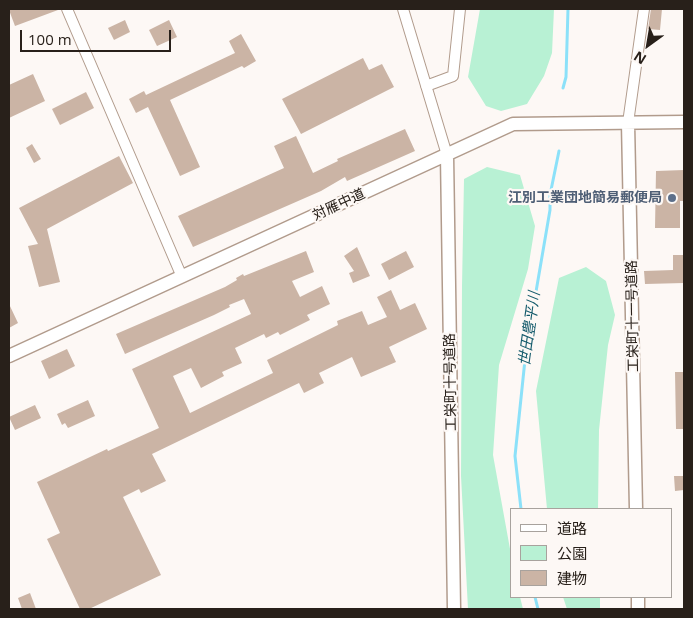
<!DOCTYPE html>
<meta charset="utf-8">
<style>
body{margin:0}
#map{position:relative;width:693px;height:618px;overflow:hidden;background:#fdf8f5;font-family:"Open Sans","Noto Sans JP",sans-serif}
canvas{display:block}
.frame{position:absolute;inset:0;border:10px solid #28201a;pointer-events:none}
.legend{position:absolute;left:510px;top:508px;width:162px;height:90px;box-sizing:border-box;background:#fdf8f5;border:1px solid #a8a29d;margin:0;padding:6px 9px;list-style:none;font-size:15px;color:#28201a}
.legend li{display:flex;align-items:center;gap:10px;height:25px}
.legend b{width:25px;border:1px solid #a8a29d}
.north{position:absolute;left:623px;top:20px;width:50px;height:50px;-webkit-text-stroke:4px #fdf8f5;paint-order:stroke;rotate:212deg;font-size:14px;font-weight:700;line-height:20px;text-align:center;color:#28201a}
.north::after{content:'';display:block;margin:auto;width:18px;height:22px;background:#28201a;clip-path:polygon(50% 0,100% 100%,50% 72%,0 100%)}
.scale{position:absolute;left:20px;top:30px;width:151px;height:22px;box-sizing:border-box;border:2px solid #28201a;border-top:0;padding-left:6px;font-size:15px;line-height:18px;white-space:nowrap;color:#28201a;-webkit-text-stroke:4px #fdf8f5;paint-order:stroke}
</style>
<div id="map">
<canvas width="693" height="618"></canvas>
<div class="frame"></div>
<ul class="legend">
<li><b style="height:6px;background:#fff"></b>道路</li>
<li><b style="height:14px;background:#b8f1d4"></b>公園</li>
<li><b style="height:14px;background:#cbb4a5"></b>建物</li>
</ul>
<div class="north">N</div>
<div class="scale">100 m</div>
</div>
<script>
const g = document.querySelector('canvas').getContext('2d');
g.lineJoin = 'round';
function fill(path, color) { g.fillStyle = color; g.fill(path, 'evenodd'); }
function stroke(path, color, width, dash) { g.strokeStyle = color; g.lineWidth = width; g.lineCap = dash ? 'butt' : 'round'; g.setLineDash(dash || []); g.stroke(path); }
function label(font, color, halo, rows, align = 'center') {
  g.font = font + ' "Open Sans","Noto Sans JP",sans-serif'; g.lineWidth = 4.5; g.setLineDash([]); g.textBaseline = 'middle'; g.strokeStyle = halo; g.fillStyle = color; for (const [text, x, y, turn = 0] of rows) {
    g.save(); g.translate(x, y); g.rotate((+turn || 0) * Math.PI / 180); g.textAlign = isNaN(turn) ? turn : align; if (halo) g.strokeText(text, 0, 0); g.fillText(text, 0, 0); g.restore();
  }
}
fill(new Path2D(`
 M480,9H554L552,53L544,76L527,104L501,111L486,106L468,77Z
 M487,167L520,175L535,226L528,269L499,365L493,455L512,560V597H520L523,609H468L461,476L462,286L464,179Z
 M586,267L606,281L615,315L608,345L599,430L598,509H547L536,391L559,278Z
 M563,597H600V609H567Z`), '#b8f1d4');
stroke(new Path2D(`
 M563,88L566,77L568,9
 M521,509L515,456L526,350L550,210V195L559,151
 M535,597L538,609`), '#8ce1f9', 3);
fill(new Path2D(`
 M14,9H58V10L15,26L9,10Z
 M651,9H662L660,30L648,29Z
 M125,20L130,32L114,40L108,28Z
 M169,20L177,37L157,46L149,30Z
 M241,34L256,61L244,68L242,66L170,100L200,167L180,176L148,107L136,113L129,99L144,91L146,95L235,53L229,41Z
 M363,58L369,70L382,64L394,87L301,134L282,99Z
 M33,74L45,101L9,118V85Z
 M86,92L94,108L60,125L52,109Z
 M405,129L415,151L347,181L345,177L321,191L193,247L178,216L284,168L274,146L296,136L313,173L338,161L337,159Z
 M32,144L41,159L34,163L26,148Z
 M119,156L133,183L47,229L60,282L39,287L28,246L38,244L19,208Z
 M684,170V201H680V228H655L656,171Z
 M357,247L370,276L353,283L349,273L354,271L344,256Z
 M306,251L314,272L292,281L300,297L322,286L330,304L307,315L310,320L280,335L278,332L266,338L264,334L235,348L242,363L222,372L224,376L201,388L191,368L173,376L190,413L273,373L267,360L338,325L337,321L362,311L368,325L387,317L377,297L391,290L400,310L415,303L427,329L389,347L396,362L361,377L352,357L319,373L324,383L304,393L299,383L152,454L166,481L141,493L139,489L123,497L161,575L89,609H80L47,539L60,533L37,482L107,449L108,451L159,428L132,369L251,314L244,299L229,305L230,307L214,315L125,354L116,334L225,287L237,280L236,278L243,274L244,276Z
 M406,251L414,267L389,280L381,264Z
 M673,255H684V283L645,284L644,271L673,270Z
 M9,304L18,323L9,328Z
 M67,349L75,366L49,379L41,361Z
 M675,372H684V429H676Z
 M88,400L95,416L68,428L65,423L62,425L57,414Z
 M35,405L41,418L15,430L9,417Z
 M674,476H684V490L675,491Z
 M30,593L36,609H22L18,598Z`), '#cbb4a5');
const minor = new Path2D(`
 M67,9L182,277
 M403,9L447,155
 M426,86L453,76L460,9
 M628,123L644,9`);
const tertiary = new Path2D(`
 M628,123L636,509
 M447,155L454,609
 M9,356L513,124L684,122
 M638,597V609`);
stroke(minor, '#b19b8c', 12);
stroke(tertiary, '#b19b8c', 15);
stroke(minor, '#fff', 10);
stroke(tertiary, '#fff', 12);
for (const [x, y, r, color] of [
 [672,198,5,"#5c6f8a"]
]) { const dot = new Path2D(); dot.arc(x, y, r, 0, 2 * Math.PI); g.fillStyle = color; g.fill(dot); stroke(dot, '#fdf8f5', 2); }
label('bold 14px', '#4e5e75', '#fdf8f5', [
 ["江別工業団地簡易郵便局",662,198]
], 'right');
label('14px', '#28201a', '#fdf8f5', [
 ["対雁中道",339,205,-25],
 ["工栄町十一号道路",633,316,-91],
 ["工栄町十号道路",451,382,-91]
]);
label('italic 15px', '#155b6c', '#fdf8f5', [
 ["世田豊平川",530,329,-82]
]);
</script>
